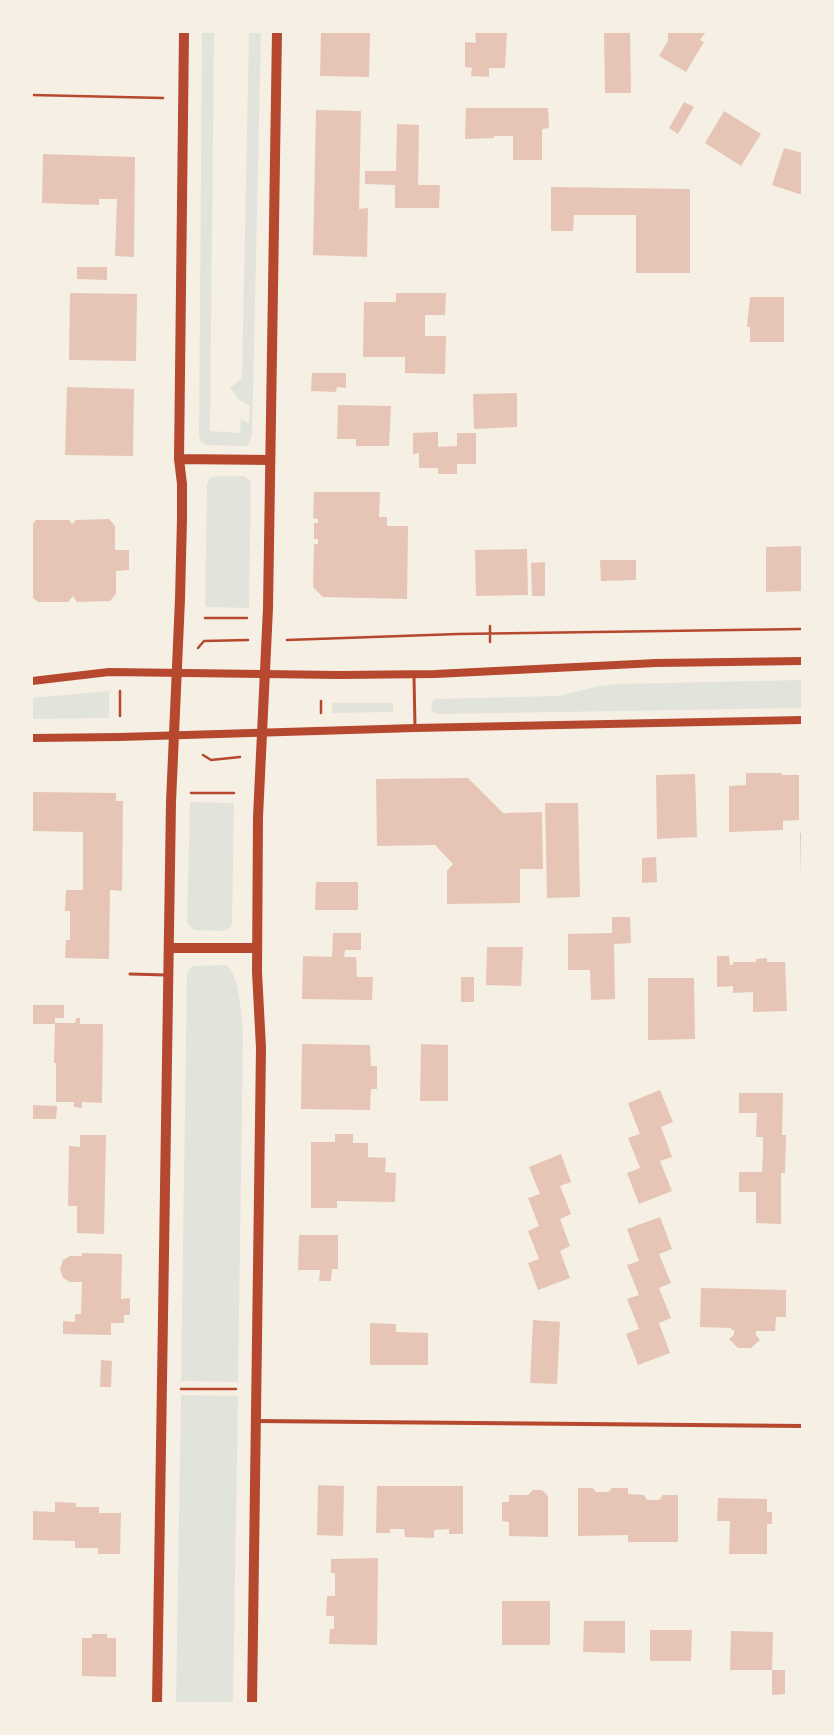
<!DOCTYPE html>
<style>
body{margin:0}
#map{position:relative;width:834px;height:1735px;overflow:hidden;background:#f6efe4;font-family:"Golos Text",sans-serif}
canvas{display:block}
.frame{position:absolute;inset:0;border:33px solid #f6efe4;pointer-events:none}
</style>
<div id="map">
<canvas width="834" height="1735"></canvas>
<div class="frame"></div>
</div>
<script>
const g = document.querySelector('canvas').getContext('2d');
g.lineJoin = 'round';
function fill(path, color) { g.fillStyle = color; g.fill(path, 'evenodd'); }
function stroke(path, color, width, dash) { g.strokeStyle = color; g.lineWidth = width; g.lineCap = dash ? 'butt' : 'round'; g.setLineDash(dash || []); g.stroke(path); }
fill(new Path2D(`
 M202,32H214L210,431L240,433L241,419L249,423L250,406L239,400L230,388L242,378L249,32H261L252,436L249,444L246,446L206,445L201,442L199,436Z
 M216,476H244L251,482L249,608L205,607L207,484L210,478Z
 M802,680V708L438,714L432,711L431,703L435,699L558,696L599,686L617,684Z
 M109,691V718L32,719V698Z
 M332,703H393V712L332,713Z
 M190,802L234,803L232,923L231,927L223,931L194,930L187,923Z
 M225,965L228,966C240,979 242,1020 243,1037L238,1382L181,1381L187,974L192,966Z
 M181,1395L238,1396L233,1703H176Z`), '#e2e4dc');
fill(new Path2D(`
 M321,32H370L369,77L320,76Z
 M475,32H507L505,68H489V77L471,76L472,68L465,67V42L476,43Z
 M604,32H630L631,93H605Z
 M668,32H706L700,40L704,42L686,72L659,56L668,41Z
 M684,102L694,107L678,134L669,128Z
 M466,108H548L549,128L542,129V160H513V136H494V138L465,139Z
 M316,110L361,111L359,209L368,208L367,257L313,255Z
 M724,111L761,134L741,166L705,143Z
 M397,124L419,125L418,185H440L439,208H395V185L365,184V171H396Z
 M784,148L802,153V195L772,185Z
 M43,154L135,157L134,257L115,256L117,199H99V205L42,203Z
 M551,187L690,189V273H636V215H574L573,231H551Z
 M77,267H107V280L77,279Z
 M70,293L137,294L136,361L69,360Z
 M396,293H446L445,315H425V336H446L445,374L405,373V357H363L364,302H396Z
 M750,297H784V342H750V327H747Z
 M312,373H346V388L337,387L336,392L311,391Z
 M67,387L134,389L133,456L65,455Z
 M517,393V427L474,429L473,394Z
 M338,405L391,406L389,446H356V439H337Z
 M438,432V447L457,446V433H476V464H457V474H438V468H419V453L413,454V433Z
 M314,492H380L379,517H387V526H408L407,599L323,597L313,587L314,544H318V539H314V523H318V519L313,518Z
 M109,519L115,526V550H129V570L116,571V594L110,601L77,602L73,596L68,602H38L32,597V525L36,520H69L72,524L76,520Z
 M802,546V591L766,592V547Z
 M527,549L528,595L476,596L475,550Z
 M600,560H636V580L601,581Z
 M545,562V596H532L531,563Z
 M746,773H782V775H799V820L783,821V830L729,832V786L746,785Z
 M695,774L697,837L657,839L656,775Z
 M468,778L504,814L506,813L542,812L543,869H520V903L447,904V871L453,864L435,845L377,846L376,779Z
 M32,792L116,793V801H123L122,891L110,890L109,959L65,958L66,940H70V911H65L66,890H83V832L32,831Z
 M545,803H578L580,897L547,898Z
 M800,833H802V878H801Z
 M656,857L657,882L642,883V858Z
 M316,882H358V910H315Z
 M612,917H630L631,943L614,944L615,999L591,1000L590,970H568V934L612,933Z
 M333,933H361V950H345L344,957H356L357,977H373L372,1000L302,999L303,956L332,957Z
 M487,947H523L521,986L486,985Z
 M717,956H729L730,965H733V962H756V959L767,958V962H785L787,1011L753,1012V992L733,993V986L717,987Z
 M461,977H474V1002H461Z
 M648,978H694L695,1039L648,1040Z
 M32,1005H64V1018H55V1023H75L76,1018H80V1024H103L102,1103L82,1102V1108L74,1107V1102H56V1063H54L55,1024H32Z
 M302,1044L370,1045L371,1066H377V1089H371L370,1110L301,1109Z
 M421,1044L448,1045V1101H420Z
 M660,1090L673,1122L661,1127L672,1157L660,1161L672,1191L639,1204L627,1173L640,1168L628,1138L640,1134L628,1103Z
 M739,1093H783L782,1135H786L785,1173H781V1224L756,1223V1192H739V1172H762L763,1155V1137H756L757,1113H739Z
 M32,1105L57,1106L56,1119H32Z
 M335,1134H353V1143H368V1157L386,1158L385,1172L396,1173L395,1202L337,1201V1208H311V1142H335Z
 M80,1135H106L104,1234L77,1233V1206H68L69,1146L80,1147Z
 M561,1154L571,1182L560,1186L571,1214L560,1219L570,1246L560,1251L570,1278L538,1290L528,1263L539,1259L528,1231L539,1226L528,1198L540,1194L529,1167Z
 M660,1217L672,1249L659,1254L671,1283L659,1288L671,1318L659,1323L670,1353L638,1365L626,1334L639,1329L627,1299L639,1295L627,1265L639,1261L627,1229Z
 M299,1235H338V1269H332L331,1281H319L320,1270H298Z
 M82,1253L122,1254L121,1299L130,1298V1315H124V1323H111V1335L63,1334V1321L75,1322V1314H81L82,1282H70L63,1278L60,1269L63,1260L70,1256H82Z
 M701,1288L786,1290V1317H776L775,1331H756V1335L760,1340L751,1348H738L729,1339L734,1335V1330H731V1328L700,1327Z
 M533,1320L560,1322L557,1384L530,1383Z
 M370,1323L396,1324V1332L428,1333V1365H370Z
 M101,1360L112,1361L111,1387H100Z
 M318,1485L344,1486L343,1536L317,1535Z
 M377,1486H463V1534H449V1529L434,1530V1538L405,1537L404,1529H390V1533H376Z
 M578,1488H593L596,1492H608L612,1488H628V1494L644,1495L647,1500H659L663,1495H678V1542H628V1535L578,1536Z
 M533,1490H542L548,1496V1537L509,1536V1522L502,1521V1502H509V1495H528Z
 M718,1498L767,1499V1512H772V1524H767V1554H729L730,1521H717Z
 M55,1502L76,1503V1507H99V1513H121L120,1554H98V1548H75V1541L32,1540V1511L55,1512Z
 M378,1558L377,1645L329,1644L330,1629H334V1616H326L327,1596H335V1573H331V1559Z
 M502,1601H550V1645H502Z
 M584,1621H625V1653L583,1652Z
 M650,1630H692L691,1661H650Z
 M731,1631L773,1632L772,1670H730Z
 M92,1634H107V1638H116V1677L82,1676V1638H92Z
 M772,1670H785V1694L772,1695Z`), '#e6c5b7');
stroke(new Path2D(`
 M32,95L163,98
 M205,618H247
 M490,626V642
 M287,640L458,634L802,629
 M198,648L204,641L248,640
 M120,691V716
 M321,701V713
 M203,755L211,760L240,757
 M191,793H234
 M181,1389H236`), '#b5482f', 2.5);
stroke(new Path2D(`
 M414,676L415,728
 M130,974L166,975`), '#b5482f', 3);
stroke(new Path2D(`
 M256,1421L802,1426`), '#b5482f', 4);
stroke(new Path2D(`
 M32,681L109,672L339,675L435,674L656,663L802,661
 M32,738L120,737L415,728L802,720`), '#b5482f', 8);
stroke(new Path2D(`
 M179,459L270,460
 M169,948H257
 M157,1703L171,802L180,599L182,518V484L179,459L184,32
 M252,1703L261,1048L257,972L258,817L268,608L277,32`), '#b5482f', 10);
</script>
